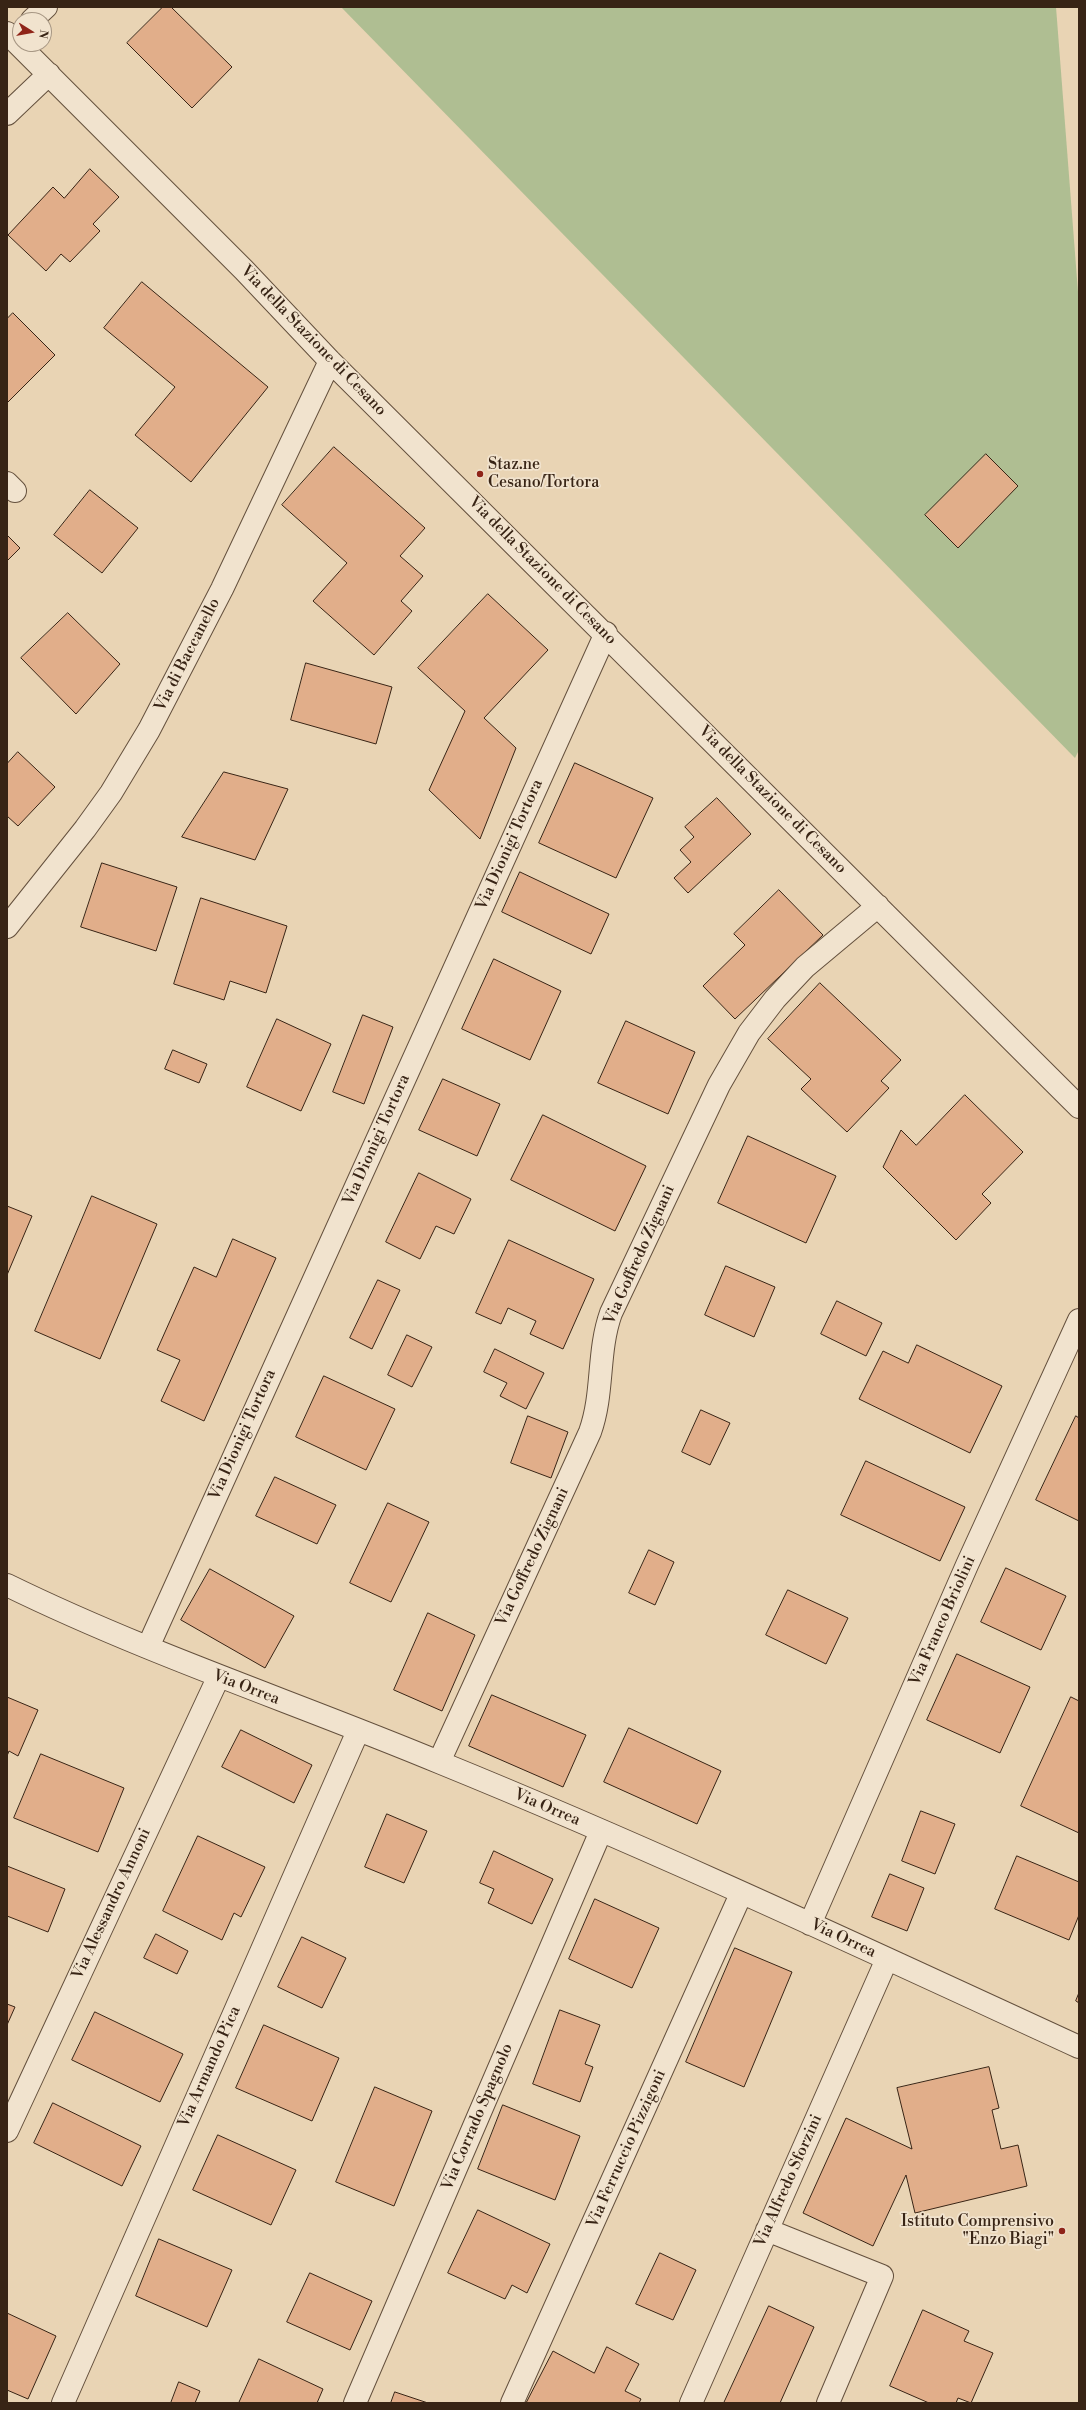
<!DOCTYPE html>
<style>
body{margin:0}
#map{position:relative;width:1086px;height:2410px;overflow:hidden;background:#e9d4b4;font-family:"Libre Bodoni",serif}
canvas{display:block}
.frame{position:absolute;inset:0;border:8px solid #382415;pointer-events:none}
.north{position:absolute;left:12px;top:12px;width:40px;height:40px;box-sizing:border-box;background:#f1e3ce;border:1px solid #a79784;border-radius:50%;rotate:101deg;font-size:11px;font-weight:700;line-height:16px;text-align:center;color:#382415}
.north::after{content:'';display:block;margin:auto;width:14px;height:18px;background:#8f2418;clip-path:polygon(50% 0,100% 100%,50% 72%,0 100%)}
</style>
<div id="map">
<canvas width="1086" height="2410"></canvas>
<div class="frame"></div>
<div class="north">N</div>
</div>
<script>
const g = document.querySelector('canvas').getContext('2d');
g.lineJoin = 'round';
function fill(path, color) { g.fillStyle = color; g.fill(path, 'evenodd'); }
function stroke(path, color, width, dash) { g.strokeStyle = color; g.lineWidth = width; g.lineCap = dash ? 'butt' : 'round'; g.setLineDash(dash || []); g.stroke(path); }
function label(font, color, halo, rows, align = 'center') {
  g.font = font + ' "Libre Bodoni",serif'; g.lineWidth = 3.5; g.setLineDash([]); g.textBaseline = 'middle'; g.strokeStyle = halo; g.fillStyle = color; for (const [text, x, y, turn = 0] of rows) {
    g.save(); g.translate(x, y); g.rotate((+turn || 0) * Math.PI / 180); g.textAlign = isNaN(turn) ? turn : align; if (halo) g.strokeText(text, 0, 0); g.fillText(text, 0, 0); g.restore();
  }
}
fill(new Path2D(`
 M341,7H1056L1079,305V750L1075,758Z`), '#afbe92');
const building = new Path2D(`
 M163,7H171L232,67L192,108L127,43Z
 M90,169L119,197L93,224L100,231L70,262L61,254L46,271L8,235L53,187L64,198Z
 M142,282L268,387L191,482L135,435L175,387L104,328Z
 M13,313L55,355L7,403V319Z
 M334,447L425,528L400,556L423,576L401,601L412,611L374,655L313,601L347,563L282,505Z
 M986,454L1018,486L958,548L925,515Z
 M90,490L138,528L102,573L54,535Z
 M7,535L20,548L7,561Z
 M488,594L548,650L484,718L516,748L480,839L429,790L465,711L418,668Z
 M68,613L120,664L76,714L21,658Z
 M306,663L392,687L376,744L291,720Z
 M18,752L55,787L18,826L7,816V764Z
 M575,763L653,798L616,878L539,843Z
 M224,772L288,789L255,860L182,837Z
 M717,798L751,834L688,893L674,878L691,862L680,850L694,837L685,827Z
 M102,863L177,887L156,951L81,927Z
 M520,872L609,914L591,954L502,912Z
 M779,890L823,935L735,1019L703,986L745,945L734,934Z
 M201,898L287,926L266,993L230,981L224,1000L174,984Z
 M494,959L561,991L530,1060L462,1029Z
 M820,983L901,1060L881,1081L889,1088L847,1132L801,1089L811,1079L768,1039Z
 M363,1015L393,1027L364,1104L333,1092Z
 M277,1019L331,1044L301,1111L247,1087Z
 M626,1021L695,1052L668,1114L598,1083Z
 M173,1050L207,1064L199,1083L165,1069Z
 M443,1079L500,1104L477,1156L419,1130Z
 M965,1095L1023,1152L982,1194L991,1203L956,1240L883,1167L901,1130L916,1145Z
 M543,1115L646,1166L615,1231L511,1180Z
 M748,1136L836,1176L806,1243L718,1203Z
 M419,1173L471,1199L454,1234L436,1226L420,1259L386,1242Z
 M92,1196L157,1224L100,1359L35,1331Z
 M7,1206L32,1216L7,1275Z
 M233,1239L276,1258L204,1421L161,1401L180,1360L157,1350L194,1267L216,1277Z
 M509,1240L594,1279L563,1349L530,1334L536,1321L508,1308L501,1324L476,1313Z
 M726,1266L775,1287L754,1337L705,1315Z
 M378,1280L400,1290L372,1349L350,1338Z
 M837,1301L882,1323L866,1356L821,1334Z
 M407,1335L432,1347L412,1387L388,1375Z
 M917,1345L1002,1386L970,1453L859,1399L883,1351L908,1363Z
 M495,1349L544,1373L526,1409L500,1396L507,1383L484,1372Z
 M324,1376L395,1409L366,1470L296,1437Z
 M701,1410L730,1423L710,1465L682,1452Z
 M528,1416L568,1432L551,1478L511,1463Z
 M1076,1416L1079,1418V1521L1036,1500Z
 M866,1461L965,1507L940,1561L841,1515Z
 M275,1477L336,1505L317,1544L256,1516Z
 M388,1503L429,1522L391,1602L350,1583Z
 M649,1550L674,1562L655,1605L629,1593Z
 M1006,1568L1066,1596L1041,1650L981,1622Z
 M210,1569L294,1616L265,1668L181,1620Z
 M788,1590L848,1618L826,1664L766,1635Z
 M428,1613L475,1635L442,1711L394,1690Z
 M957,1654L1030,1687L1000,1753L927,1720Z
 M492,1695L586,1735L563,1787L469,1746Z
 M7,1697L38,1710L18,1756L9,1751L7,1756Z
 M1071,1697L1079,1701V1833L1021,1806Z
 M629,1728L721,1771L697,1824L604,1782Z
 M241,1730L312,1765L294,1803L222,1767Z
 M41,1754L124,1788L98,1852L14,1818Z
 M921,1811L955,1824L935,1874L902,1861Z
 M387,1814L427,1831L404,1883L365,1867Z
 M198,1836L265,1867L241,1917L234,1913L222,1940L163,1911Z
 M494,1851L553,1879L532,1924L488,1903L494,1889L480,1883Z
 M1017,1856L1079,1882V1915L1069,1940L995,1909Z
 M7,1866L65,1889L48,1932L7,1916Z
 M890,1874L924,1888L907,1931L872,1917Z
 M595,1899L659,1928L632,1988L569,1959Z
 M156,1934L188,1951L177,1974L144,1958Z
 M302,1937L346,1958L322,2008L278,1987Z
 M735,1948L792,1972L744,2087L686,2062Z
 M1079,1993V2003L1076,2001Z
 M7,2004L15,2007L7,2025Z
 M560,2010L600,2025L585,2064L593,2067L580,2102L533,2084Z
 M95,2012L183,2054L160,2102L72,2060Z
 M264,2025L339,2058L312,2121L236,2088Z
 M989,2067L999,2108L992,2110L1001,2149L1018,2145L1027,2186L915,2213L906,2175L873,2246L803,2213L846,2118L912,2149L897,2088Z
 M375,2087L432,2111L394,2206L336,2182Z
 M53,2103L141,2146L122,2186L34,2143Z
 M503,2105L580,2136L555,2200L478,2169Z
 M218,2135L296,2170L271,2225L193,2190Z
 M478,2210L550,2244L527,2293L512,2285L505,2299L448,2273Z
 M159,2239L232,2270L207,2327L136,2296Z
 M660,2253L696,2270L673,2320L636,2304Z
 M310,2273L372,2301L350,2350L287,2322Z
 M769,2306L814,2327L780,2403H724Z
 M923,2310L969,2331L964,2341L993,2353L971,2403L958,2398L956,2403H929L890,2386Z
 M7,2313L56,2336L28,2399L7,2390Z
 M607,2347L639,2364L625,2391L641,2399L639,2403H526L553,2351L594,2373Z
 M259,2359L323,2389L317,2403H239Z
 M179,2382L200,2391L195,2403H171Z
 M395,2392L428,2403H391Z`);
fill(building, '#e1ae8a');
stroke(building, '#382415', 1);
const minor = new Path2D(`
 M32,20L46,7
 M7,33L244,270L330,361L1079,1107
 M7,114L49,74
 M7,483L15,491
 M7,927L85,829L111,793L149,730L222,589L330,361
 M7,1585C148,1654 297,1703 441,1763C657,1851 868,1950 1079,2047
 M148,1647L606,633
 M439,1762L590,1432C604,1393 597,1352 611,1313L719,1085L749,1033L775,999L805,967L878,906
 M810,1924L967,1565L1079,1320
 M7,2131L218,1678
 M767,2230L882,2276L828,2403
 M63,2403L358,1731
 M355,2403L601,1831
 M512,2403L741,1894
 M691,2403L887,1959`);
stroke(minor, '#64503d', 24);
stroke(minor, '#f1e3ce', 22);
for (const [x, y, r, color] of [
 [480,474,4,"#8f2418"],
 [1062,2231,4,"#8f2418"]
]) { const dot = new Path2D(); dot.arc(x, y, r, 0, 2 * Math.PI); g.fillStyle = color; g.fill(dot); stroke(dot, '#f1e3ce', 1.5); }
label('16px', '#382415', '#f1e3ce', [
 ["Via della Stazione di Cesano",313,341,46],
 ["Via della Stazione di Cesano",542,571,45],
 ["Via di Baccanello",188,655,-63],
 ["Via della Stazione di Cesano",772,800,45],
 ["Via Dionigi Tortora",510,845,-66],
 ["Via Dionigi Tortora",377,1140,-66],
 ["Via Goffredo Zignani",640,1255,-66],
 ["Via Dionigi Tortora",243,1435,-66],
 ["Via Goffredo Zignani",533,1557,-65],
 ["Via Franco Briolini",943,1621,-66],
 ["Via Orrea",246,1688,21],
 ["Via Orrea",547,1808,23],
 ["Via Alessandro Annoni",112,1904,-65],
 ["Via Orrea",843,1939,25],
 ["Via Armando Pica",210,2067,-66],
 ["Via Corrado Spagnolo",478,2117,-67],
 ["Via Ferruccio Pizzigoni",627,2149,-66],
 ["Via Alfredo Sforzini",789,2181,-66]
]);
label('16px', '#382415', '#f1e3ce', [
 ["Staz.ne",488,465],
 ["Cesano/Tortora",488,483],
 ["Istituto Comprensivo",1054,2222,"right"],
 ["\"Enzo Biagi\"",1054,2240,"right"]
], 'left');
</script>
